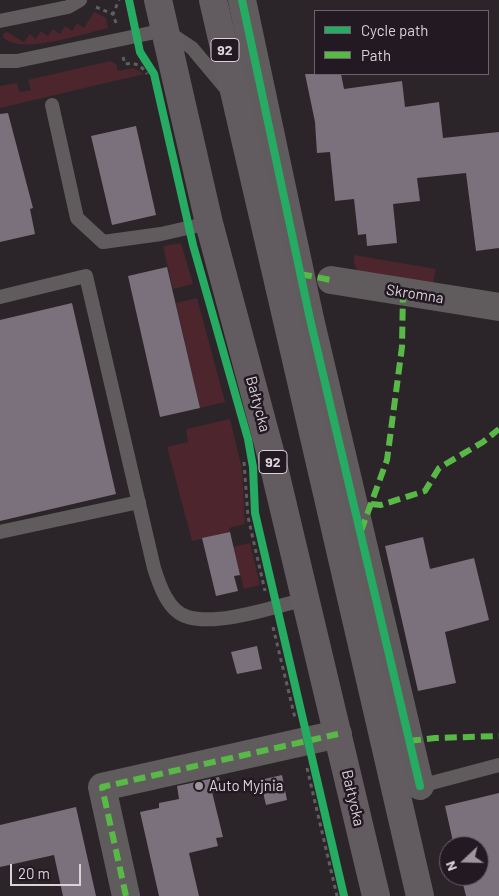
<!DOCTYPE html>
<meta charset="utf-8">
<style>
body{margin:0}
#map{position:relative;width:499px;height:896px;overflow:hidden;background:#2b252a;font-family:Barlow,sans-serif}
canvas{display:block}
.legend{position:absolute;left:314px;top:10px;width:175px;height:65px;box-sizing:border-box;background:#231922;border:1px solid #6c636b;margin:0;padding:6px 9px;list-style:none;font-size:15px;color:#dad3d9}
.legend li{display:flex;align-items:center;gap:10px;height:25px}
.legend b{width:25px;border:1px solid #6c636b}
.north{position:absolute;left:439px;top:836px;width:50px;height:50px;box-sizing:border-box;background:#231922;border:1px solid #6c636b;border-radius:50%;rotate:249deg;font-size:14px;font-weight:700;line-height:20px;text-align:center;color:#dad3d9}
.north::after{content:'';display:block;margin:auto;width:18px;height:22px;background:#9d969c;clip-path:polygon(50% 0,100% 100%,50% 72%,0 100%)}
.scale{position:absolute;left:10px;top:864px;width:71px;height:22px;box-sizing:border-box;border:2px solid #dad3d9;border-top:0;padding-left:6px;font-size:15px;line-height:18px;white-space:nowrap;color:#dad3d9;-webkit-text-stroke:4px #231922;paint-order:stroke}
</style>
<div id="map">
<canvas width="499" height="896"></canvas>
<ul class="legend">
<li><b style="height:6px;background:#26ab63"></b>Cycle path</li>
<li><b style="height:6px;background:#58b947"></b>Path</li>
</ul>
<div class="north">N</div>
<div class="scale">20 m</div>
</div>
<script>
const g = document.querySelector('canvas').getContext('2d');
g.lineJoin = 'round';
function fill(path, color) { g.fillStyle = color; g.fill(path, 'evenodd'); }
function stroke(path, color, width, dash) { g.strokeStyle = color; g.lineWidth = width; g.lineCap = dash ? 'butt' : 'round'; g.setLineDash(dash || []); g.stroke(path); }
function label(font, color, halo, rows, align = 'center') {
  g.font = font + ' Barlow,sans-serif'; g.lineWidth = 5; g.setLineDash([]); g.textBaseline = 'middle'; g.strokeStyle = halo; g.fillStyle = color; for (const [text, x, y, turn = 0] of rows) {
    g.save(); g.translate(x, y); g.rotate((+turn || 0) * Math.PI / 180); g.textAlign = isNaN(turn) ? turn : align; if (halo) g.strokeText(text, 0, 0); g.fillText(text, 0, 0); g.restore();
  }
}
fill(new Path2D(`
 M94,12L106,18L108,28C86,33 19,56 3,37V34L7,32L24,42L30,34L36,39L41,31L48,36L53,29L60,34L65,26L72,31L77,23L84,28Z
 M110,61L116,64L118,71L134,68L144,74L0,108V86L17,83L19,92L31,90L28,80Z
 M181,243L193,284L173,289L163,246Z
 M354,255L436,269L432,287L358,272L354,263Z
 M197,298L225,402L200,408L176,303Z
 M230,419L242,469L245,524L229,528L230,532L192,541L167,447L188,442L186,429Z
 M250,543L260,585L244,589L233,547Z`), '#4c252d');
fill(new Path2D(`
 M305,74H341L344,89L402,81L405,107L439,102L443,138L499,132V248L476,251L466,173L417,178L420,201L393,204L397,243L367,246L366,234L358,235L354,199L335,201L330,152L317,153L315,122Z
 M8,113L33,208L30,209L35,234L0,242V114Z
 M136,126L156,215L112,225L91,136Z
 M167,267L200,408L160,417L128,276Z
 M72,303L116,494L0,521V320Z
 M230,532L240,575L234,576L238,591L216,596L202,538Z
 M423,537L430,569L474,558L489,620L445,632L456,683L418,691L385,546Z
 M257,646L262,669L237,674L231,652Z
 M282,775L287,800L266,805L260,780Z
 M219,777L222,790L212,792L223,837L216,838L218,846L189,853L199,896H159L140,812L159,808V803L179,799L177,786Z
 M499,793V896H466L461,876H479V846H454L445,806Z
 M76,807L96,896H63L54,855L0,867V825Z`), '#7a717c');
stroke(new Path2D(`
 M96,7L113,14
 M116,23L113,14L119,0
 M123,57L125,64C135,62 141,65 147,74
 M244,462L248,517L265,591
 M273,627L295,718
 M307,768L337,896`), '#615e60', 3, [4, 4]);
stroke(new Path2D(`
 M0,21L68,7L80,0
 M0,61H17L165,30L192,48L228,91
 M52,105L77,218L103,242L161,234L209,223
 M0,297L86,276L154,568C159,584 168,612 188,617C219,626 274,607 306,599
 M0,532L139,502
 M420,786L499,765`), '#605c5e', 14);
stroke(new Path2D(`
 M242,0L310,319L420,786
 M331,280L499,307
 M126,896L102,787L338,734`), '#605c5e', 28);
stroke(new Path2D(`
 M158,0L209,223L271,455L376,896
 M213,0L420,896`), '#625c60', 28);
stroke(new Path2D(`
 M300,274L331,280
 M371,504L381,505L425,491L439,468L483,442L499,429
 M361,531L387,460L402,347L403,291
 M409,741L435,738L499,736
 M126,896L102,787L338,734`), '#58b947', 6, [12, 6]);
stroke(new Path2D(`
 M129,0L140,52L154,74L193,245L248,439L253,467L255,513L344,896
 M242,0L310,319L420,786`), '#26ab63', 8);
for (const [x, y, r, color] of [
 [199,786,5,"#9d969c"]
]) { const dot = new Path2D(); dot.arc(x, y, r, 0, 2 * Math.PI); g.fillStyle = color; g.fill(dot); stroke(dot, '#231922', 2); }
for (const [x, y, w] of [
 [225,50,28],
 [273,462,28]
]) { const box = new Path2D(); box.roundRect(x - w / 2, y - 11.5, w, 23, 4); g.fillStyle = '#231922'; g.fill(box); stroke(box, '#dad3d9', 1); }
label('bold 14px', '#dad3d9', null, [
 ["92",225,50],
 ["92",273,462]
]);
label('15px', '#dad3d9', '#231922', [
 ["Skromna",415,294,9],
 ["Bałtycka",258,404,75],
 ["Bałtycka",353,798,77]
]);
label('15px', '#dad3d9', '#231922', [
 ["Auto Myjnia",209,786]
], 'left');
</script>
